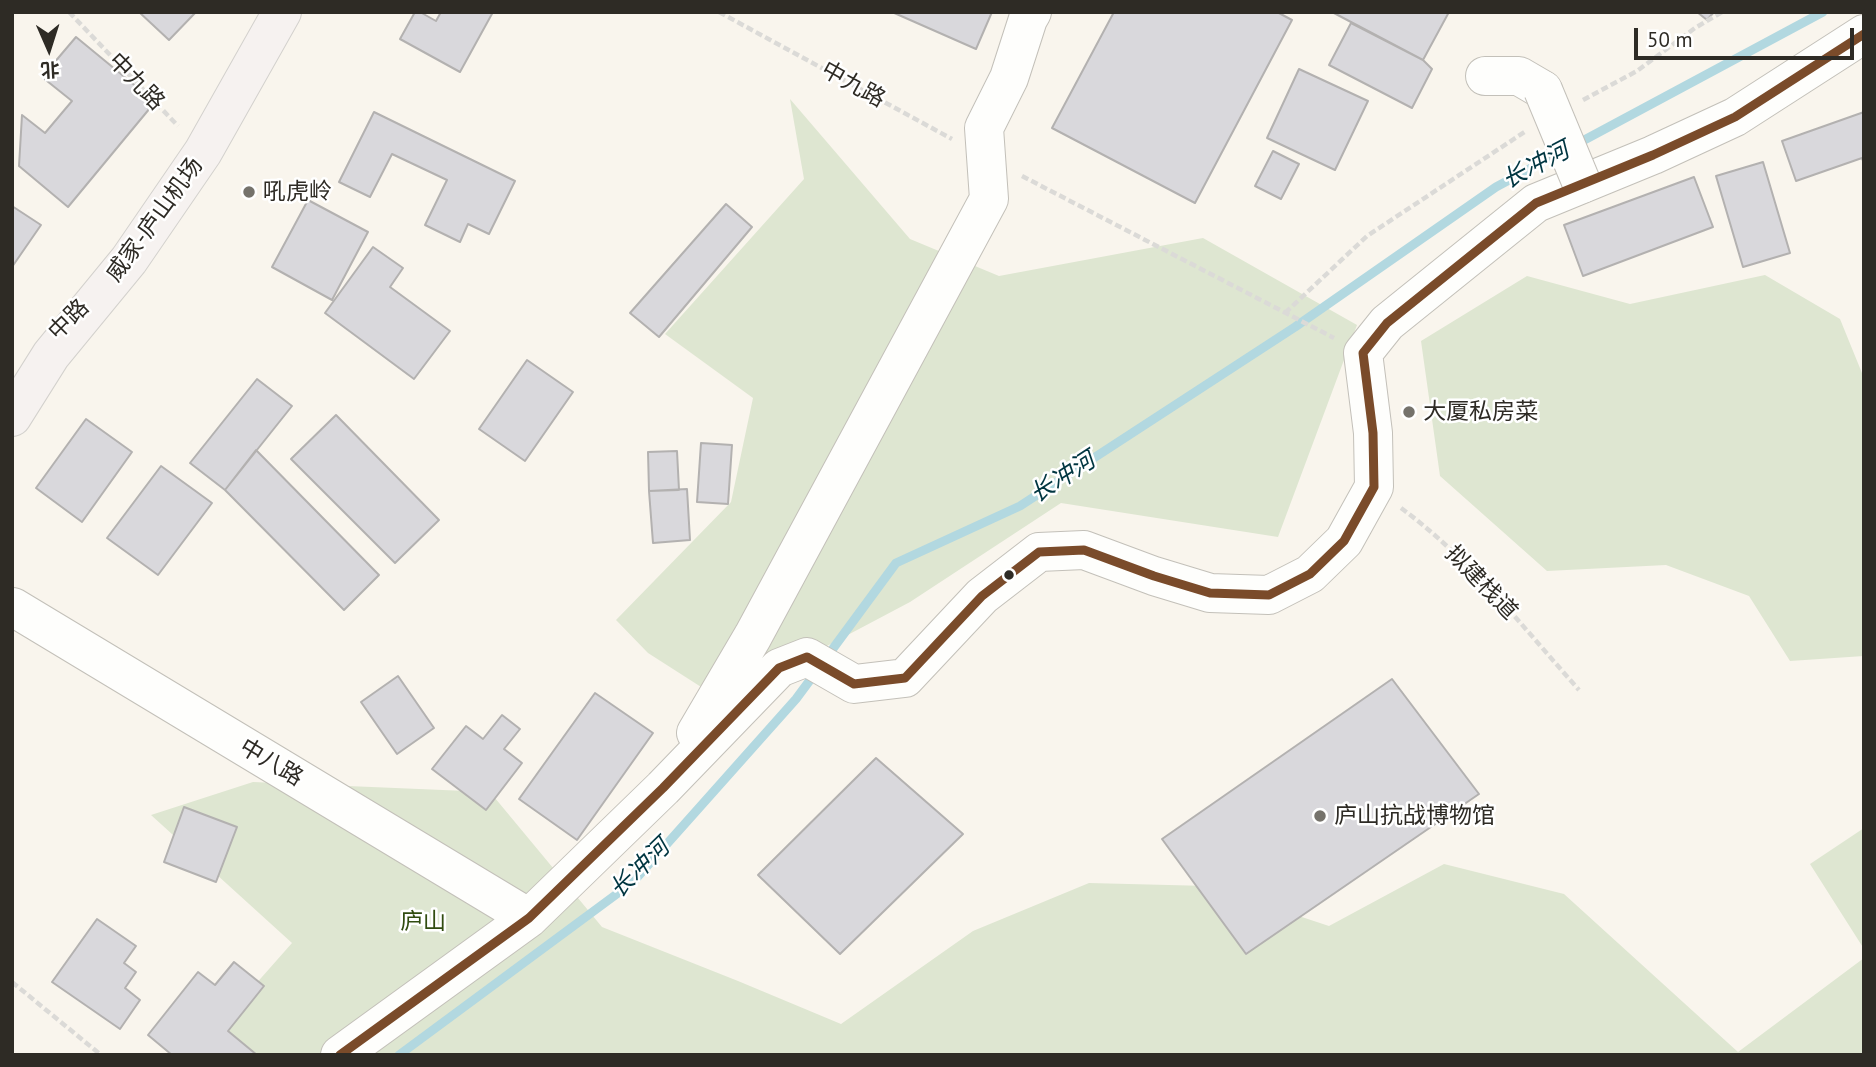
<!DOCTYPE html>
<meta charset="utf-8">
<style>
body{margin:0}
#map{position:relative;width:1876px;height:1067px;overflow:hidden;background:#f9f5ed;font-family:"PT Sans","Noto Sans SC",sans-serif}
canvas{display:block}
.frame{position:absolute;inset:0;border:14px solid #2e2b25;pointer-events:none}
.north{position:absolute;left:14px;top:14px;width:70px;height:70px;-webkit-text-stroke:5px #fff;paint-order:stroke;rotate:177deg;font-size:19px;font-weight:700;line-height:28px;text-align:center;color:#2e2b25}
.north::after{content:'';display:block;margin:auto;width:24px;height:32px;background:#2e2b25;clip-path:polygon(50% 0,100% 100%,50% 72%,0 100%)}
.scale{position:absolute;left:1634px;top:28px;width:220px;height:32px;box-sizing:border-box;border:4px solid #2e2b25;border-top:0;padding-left:9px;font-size:21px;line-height:24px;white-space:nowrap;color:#2e2b25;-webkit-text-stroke:5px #fff;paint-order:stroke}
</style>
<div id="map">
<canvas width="1876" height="1067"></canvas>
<div class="frame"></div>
<div class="north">北</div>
<div class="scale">50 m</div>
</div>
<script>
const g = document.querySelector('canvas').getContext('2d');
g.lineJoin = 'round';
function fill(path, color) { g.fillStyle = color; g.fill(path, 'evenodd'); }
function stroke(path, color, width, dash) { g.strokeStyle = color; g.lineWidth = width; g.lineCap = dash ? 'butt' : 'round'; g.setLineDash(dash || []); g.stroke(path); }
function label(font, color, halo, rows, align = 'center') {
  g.font = font + ' "PT Sans","Noto Sans SC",sans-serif'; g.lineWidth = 5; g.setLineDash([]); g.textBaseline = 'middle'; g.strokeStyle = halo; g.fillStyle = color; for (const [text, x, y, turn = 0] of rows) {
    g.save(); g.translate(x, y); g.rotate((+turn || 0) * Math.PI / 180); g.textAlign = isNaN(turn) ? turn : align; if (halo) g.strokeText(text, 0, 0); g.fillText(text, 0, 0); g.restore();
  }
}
fill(new Path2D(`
 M790,99L910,239L999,276L1203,238L1357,325L1278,537L1061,503L910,602L723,701L648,653L616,620L731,502L753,398L665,334L804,179Z
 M1765,275L1840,319L1864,378V656L1790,661L1749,596L1666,565L1547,571L1440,476L1421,341L1527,276L1630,304Z
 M253,782L490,792L602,927L738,981L841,1024L973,931L1089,883L1208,886L1329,926L1444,864L1564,894L1738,1052L1864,958V1055H193L292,943L151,815Z
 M1864,828V949L1810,864Z`), '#dee6d1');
stroke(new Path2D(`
 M1575,145L1823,12
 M826,658L896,563L1020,506L1295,327L1496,187L1559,153
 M399,1055L633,882L796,699L816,672`), '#b2d8e0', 9);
const building = new Path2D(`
 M139,12H196L169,40Z
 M415,12H420L436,21L441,12H493L460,72L400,39Z
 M892,12H992L976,49Z
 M1114,12H1277L1292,20L1195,203L1052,128Z
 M1332,12H1449L1423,60Z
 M1697,12H1714L1707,20Z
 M1351,23L1423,60L1432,69L1412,108L1329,65Z
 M76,37L155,102L68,207L19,166L22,115L45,133L72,101L42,77Z
 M1299,69L1368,101L1335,170L1267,138Z
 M374,112L515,181L489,234L468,224L460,242L425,225L447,180L392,154L370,197L339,182Z
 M1864,112V164L1862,158L1796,181L1782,141Z
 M1273,151L1299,164L1281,199L1255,186Z
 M1763,162L1790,253L1743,267L1716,176Z
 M1694,177L1713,227L1583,276L1564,225Z
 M308,200L368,232L332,300L272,267Z
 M726,204L752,227L659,337L630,313Z
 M12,206L41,225L12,267Z
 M373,247L403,268L390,287L450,331L414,379L325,313Z
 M527,360L573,392L525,461L479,429Z
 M257,379L292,406L225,490L190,463Z
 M336,415L439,520L395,563L291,459Z
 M86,419L132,452L82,522L36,488Z
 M701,443L732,445L728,504L697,502Z
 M256,450L379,575L344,610L225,490Z
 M677,451L679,490L649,491L648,452Z
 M161,466L212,503L158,575L107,538Z
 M687,489L690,540L653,543L649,491Z
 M398,676L434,728L397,754L361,702Z
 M1392,679L1479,794L1246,954L1162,839Z
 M595,693L653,733L577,840L519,799Z
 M502,715L520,729L504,749L522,763L486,810L432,769L466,726L483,739Z
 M876,758L963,834L840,954L758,875Z
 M184,807L237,827L216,882L164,862Z
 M97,919L136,946L124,963L136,972L125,988L140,1000L120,1029L52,982Z
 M234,962L264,986L228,1031L257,1055H172L148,1035L198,972L215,985Z`);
fill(building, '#d9d8dc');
stroke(building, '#b3b1b0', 2);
const minor = new Path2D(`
 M1485,76H1519L1543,90
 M13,607L529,918
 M696,733L753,636L989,199L984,128L1009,78L1028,19L1032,12
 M340,1055L529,918L663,788L779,668L807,657L854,684L905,678L982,596L1039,552L1084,550L1154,576L1210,593L1269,595L1310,574L1344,541L1374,487L1373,433L1363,353L1387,323L1536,203L1653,155L1735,117L1864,34`);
const major = new Path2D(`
 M12,417L51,355L129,260L203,152L282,12`);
stroke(minor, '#c3c0b9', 40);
stroke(major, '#d3d1cd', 40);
stroke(new Path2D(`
 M69,12L178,126
 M719,12L952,139
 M1583,100L1637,71L1695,28L1722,12
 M1022,176L1334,338
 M1285,313L1367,236L1526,131
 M1401,508C1469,558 1523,627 1579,690
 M12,982L101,1055`), '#dbdad7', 4.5, [7, 3.5]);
stroke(minor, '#fefefc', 38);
stroke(major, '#f6f2f0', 38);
const minorBridge = new Path2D(`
 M1543,90L1582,184`);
stroke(minorBridge, '#c3c0b9', 40, []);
stroke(minorBridge, '#fefefc', 38);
stroke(new Path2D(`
 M340,1055L529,918L663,788L779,668L807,657L854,684L905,678L982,596L1039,552L1084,550L1154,576L1210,593L1269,595L1310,574L1344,541L1374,487L1373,433L1363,353L1387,323L1536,203L1653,155L1735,117L1864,34`), '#7a4b2a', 9);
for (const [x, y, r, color] of [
 [249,192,7,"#75726b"],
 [1409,412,7,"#75726b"],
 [1009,575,6,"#2e2b25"],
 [1320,816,7,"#75726b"]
]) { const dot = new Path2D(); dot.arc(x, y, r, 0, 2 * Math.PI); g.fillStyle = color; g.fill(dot); stroke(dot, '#fff', 2.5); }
label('23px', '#2e2b25', '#fff', [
 ["中九路",136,82,46],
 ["中九路",853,85,29],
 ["威家-庐山机场",155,220,-54],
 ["中路",69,320,-45],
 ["拟建栈道",1481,583,46],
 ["中八路",271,763,31]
]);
label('23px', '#2e2b25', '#fff', [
 ["吼虎岭",263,192],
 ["大厦私房菜",1423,412],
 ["庐山抗战博物馆",1334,816]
], 'left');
label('23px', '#314c10', '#fff', [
 ["庐山",423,922]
]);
label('italic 24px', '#003641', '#fff', [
 ["长冲河",1536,166,-28],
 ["长冲河",1063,478,-33],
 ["长冲河",640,869,-44]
]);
</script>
